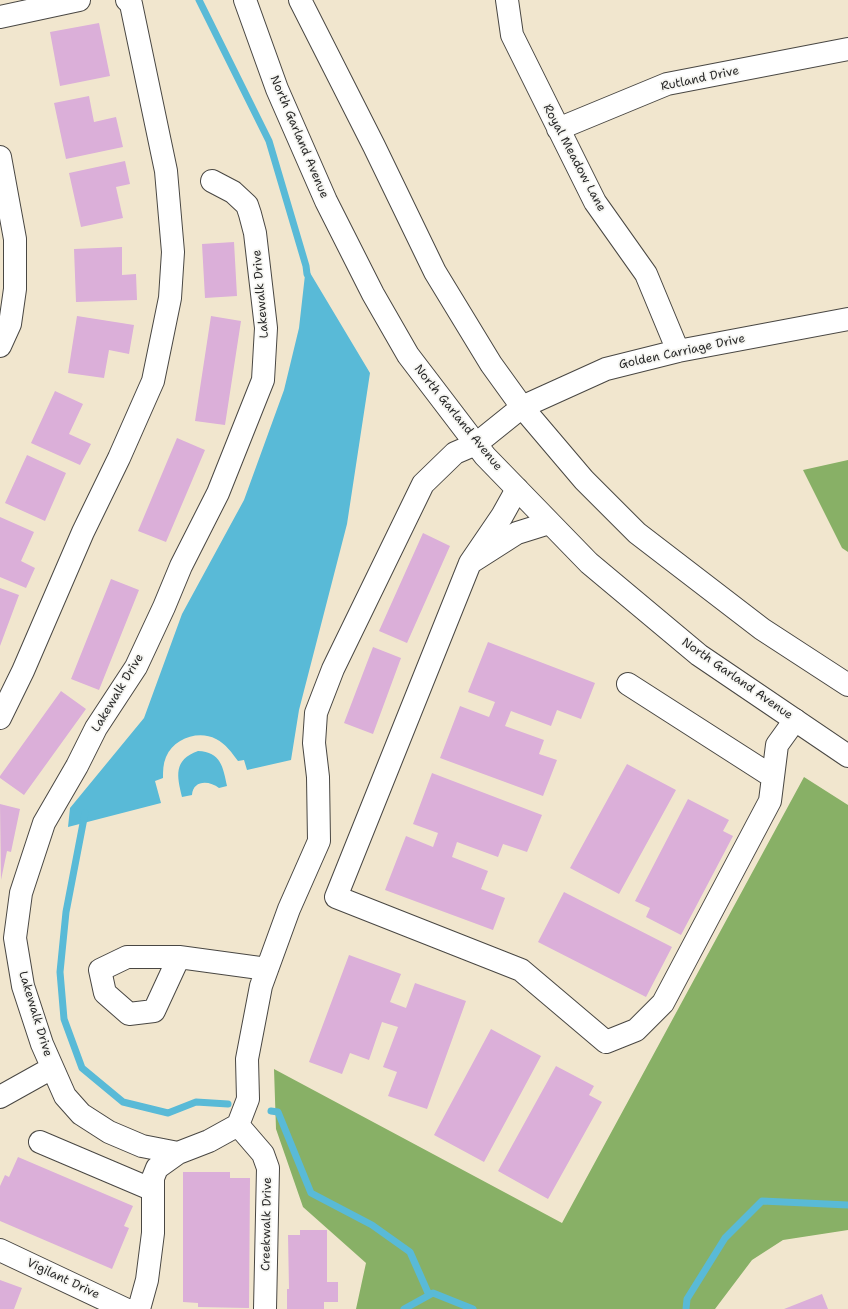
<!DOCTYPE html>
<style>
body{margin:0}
canvas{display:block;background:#f1e6ce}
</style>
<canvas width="848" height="1309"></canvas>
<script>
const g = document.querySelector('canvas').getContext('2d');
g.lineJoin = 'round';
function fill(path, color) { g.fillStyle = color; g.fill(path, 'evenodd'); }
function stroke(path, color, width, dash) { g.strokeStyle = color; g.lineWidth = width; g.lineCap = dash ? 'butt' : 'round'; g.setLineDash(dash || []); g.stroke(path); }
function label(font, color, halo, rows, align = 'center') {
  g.font = font + ' "Shantell Sans",sans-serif'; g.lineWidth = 3.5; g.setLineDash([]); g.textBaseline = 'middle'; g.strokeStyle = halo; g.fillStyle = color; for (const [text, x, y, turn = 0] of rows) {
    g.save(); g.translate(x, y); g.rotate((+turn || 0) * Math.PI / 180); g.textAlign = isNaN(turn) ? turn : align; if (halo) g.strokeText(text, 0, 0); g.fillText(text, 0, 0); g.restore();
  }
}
fill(new Path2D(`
 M848,460V552L842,548L803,470Z
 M804,777L848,805V1230L783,1240L752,1260L715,1309H356L366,1263L303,1207L276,1129L274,1069L562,1223Z`), '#88b066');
fill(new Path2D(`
 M306,266L370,373L347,524L299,710L291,760L247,770L244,760L238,761C232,753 226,744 216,739C199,730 174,738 166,757C163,764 163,771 163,778L155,781L161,803L68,827L70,808L144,718L182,614L244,500L284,390L299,328Z
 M198,751C221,752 223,767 227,786L219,788C209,780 193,780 192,795L182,797C177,776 173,760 198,751Z`), '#59bad7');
stroke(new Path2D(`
 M199,0L269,141L306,266L307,274
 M85,813L66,912L60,972L64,1019L82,1068L123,1102L168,1113L196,1102L228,1104
 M271,1111L278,1112L311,1193L372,1225L410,1252L429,1295
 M404,1309L433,1293L473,1309
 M686,1309L687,1299L725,1238L762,1201L848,1205`), '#59bad7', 7);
fill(new Path2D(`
 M99,23L110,76L60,86L50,32Z
 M89,96L94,122L116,117L123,147L66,159L54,103Z
 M125,161L130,184L116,187L123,218L81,227L69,173Z
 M234,242L237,296L205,298L202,244Z
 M122,247V275L136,274L137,300L76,302L74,249Z
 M77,316L134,325L129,354L109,350L104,378L68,373Z
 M211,316L241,321L225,425L195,421Z
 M55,391L83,404L69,434L91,444L80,465L31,443Z
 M177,438L205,450L166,542L138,531Z
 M27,455L66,473L45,521L5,503Z
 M0,517L34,532L21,561L35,568L26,588L0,577Z
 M423,533L450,546L407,643L379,631Z
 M111,579L139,590L99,690L71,679Z
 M0,588L19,595L0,646Z
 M488,642L595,683L581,719L557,710L551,726L511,711L505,726L544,740L539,754L557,760L543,796L440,758L460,706L489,717L495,702L468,692Z
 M373,647L401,658L373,734L344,723Z
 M61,691L86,709L24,795L0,778V776Z
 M627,764L676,790L619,894L570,868Z
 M432,773L542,815L527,852L503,844L498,857L457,842L452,857L488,871L481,889L505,898L493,930L385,890L406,836L433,847L438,833L413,824Z
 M688,799L729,820L723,831L733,836L681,935L646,917L650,908L635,901Z
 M0,804L20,809L11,852L7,851L1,880Z
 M564,892L672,947L646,997L538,942Z
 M349,955L401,974L390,1002L406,1008L415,983L466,1001L427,1109L388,1096L397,1072L383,1067L398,1027L382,1022L369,1060L350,1053L342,1074L309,1062Z
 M491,1029L541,1056L484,1162L434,1135Z
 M556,1066L594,1086L589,1095L602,1102L548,1199L498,1171Z
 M18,1157L133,1206L124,1226L129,1228L112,1269L0,1221V1186L5,1175L9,1177Z
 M183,1172H230V1178H250L249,1308L198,1307V1303L183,1302Z
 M300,1230H327V1282H338V1302H324V1309H287V1289H289L288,1235H300Z
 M0,1280L22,1288L14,1309H0Z
 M822,1294L828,1309H784Z`), '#dbafd9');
const minor = new Path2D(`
 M507,0L512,35L595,202L646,274L678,351
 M0,17L79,0
 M558,129L667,84L848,49
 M0,157L15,239V289L10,324L0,346
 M212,181L233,192L247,205L250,214L255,233L266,328L263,380L218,493L181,566L164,607L136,667L96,728L77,766L44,823L21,893L15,938L23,986L42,1044L65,1096L81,1114L109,1132L142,1146L178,1153L209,1141L238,1125L248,1099L247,1059L261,986L289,909L319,841L318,777L314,743L316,713L333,669L423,484L455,453L476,444
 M522,407L606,369L678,351L848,319
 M517,489L502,516L470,563L517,533L549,523
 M470,563L336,897L521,970L606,1042L636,1030L663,1003L770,801L777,745L795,720
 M628,684L773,777
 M0,718L23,671L83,532L119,458L153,381L170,298L173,252L166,171L131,4L127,0
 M179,957L154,1011L129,1014L105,993L100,970L127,957H179L267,969
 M0,1097L52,1068
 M238,1125L263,1154L268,1168L265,1309
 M40,1142L153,1190
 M0,1250L125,1309
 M139,1309L147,1280L153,1233V1178L157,1168L178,1153`);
const major = new Path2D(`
 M245,0L277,89L326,201L373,294L408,355L485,456L589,563L699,655L848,756
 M300,0L374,146L435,272L491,364L522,407L584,480L637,533L762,629L848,685
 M476,444L522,407`);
stroke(minor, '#494743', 24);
stroke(major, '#494743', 24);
stroke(minor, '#fff', 22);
stroke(major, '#fff', 22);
label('12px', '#2b2b2b', '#f6f6f2', [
 ["Rutland Drive",700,79,-12],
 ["North Garland Avenue",299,137,67],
 ["Royal Meadow Lane",574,158,62],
 ["Lakewalk Drive",261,294,-95],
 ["Golden Carriage Drive",682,352,-12],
 ["North Garland Avenue",458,418,51],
 ["North Garland Avenue",737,679,35],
 ["Lakewalk Drive",118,693,-59],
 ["Lakewalk Drive",35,1014,73],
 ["Creekwalk Drive",267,1224,-89],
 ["Vigilant Drive",63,1279,25]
]);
</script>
